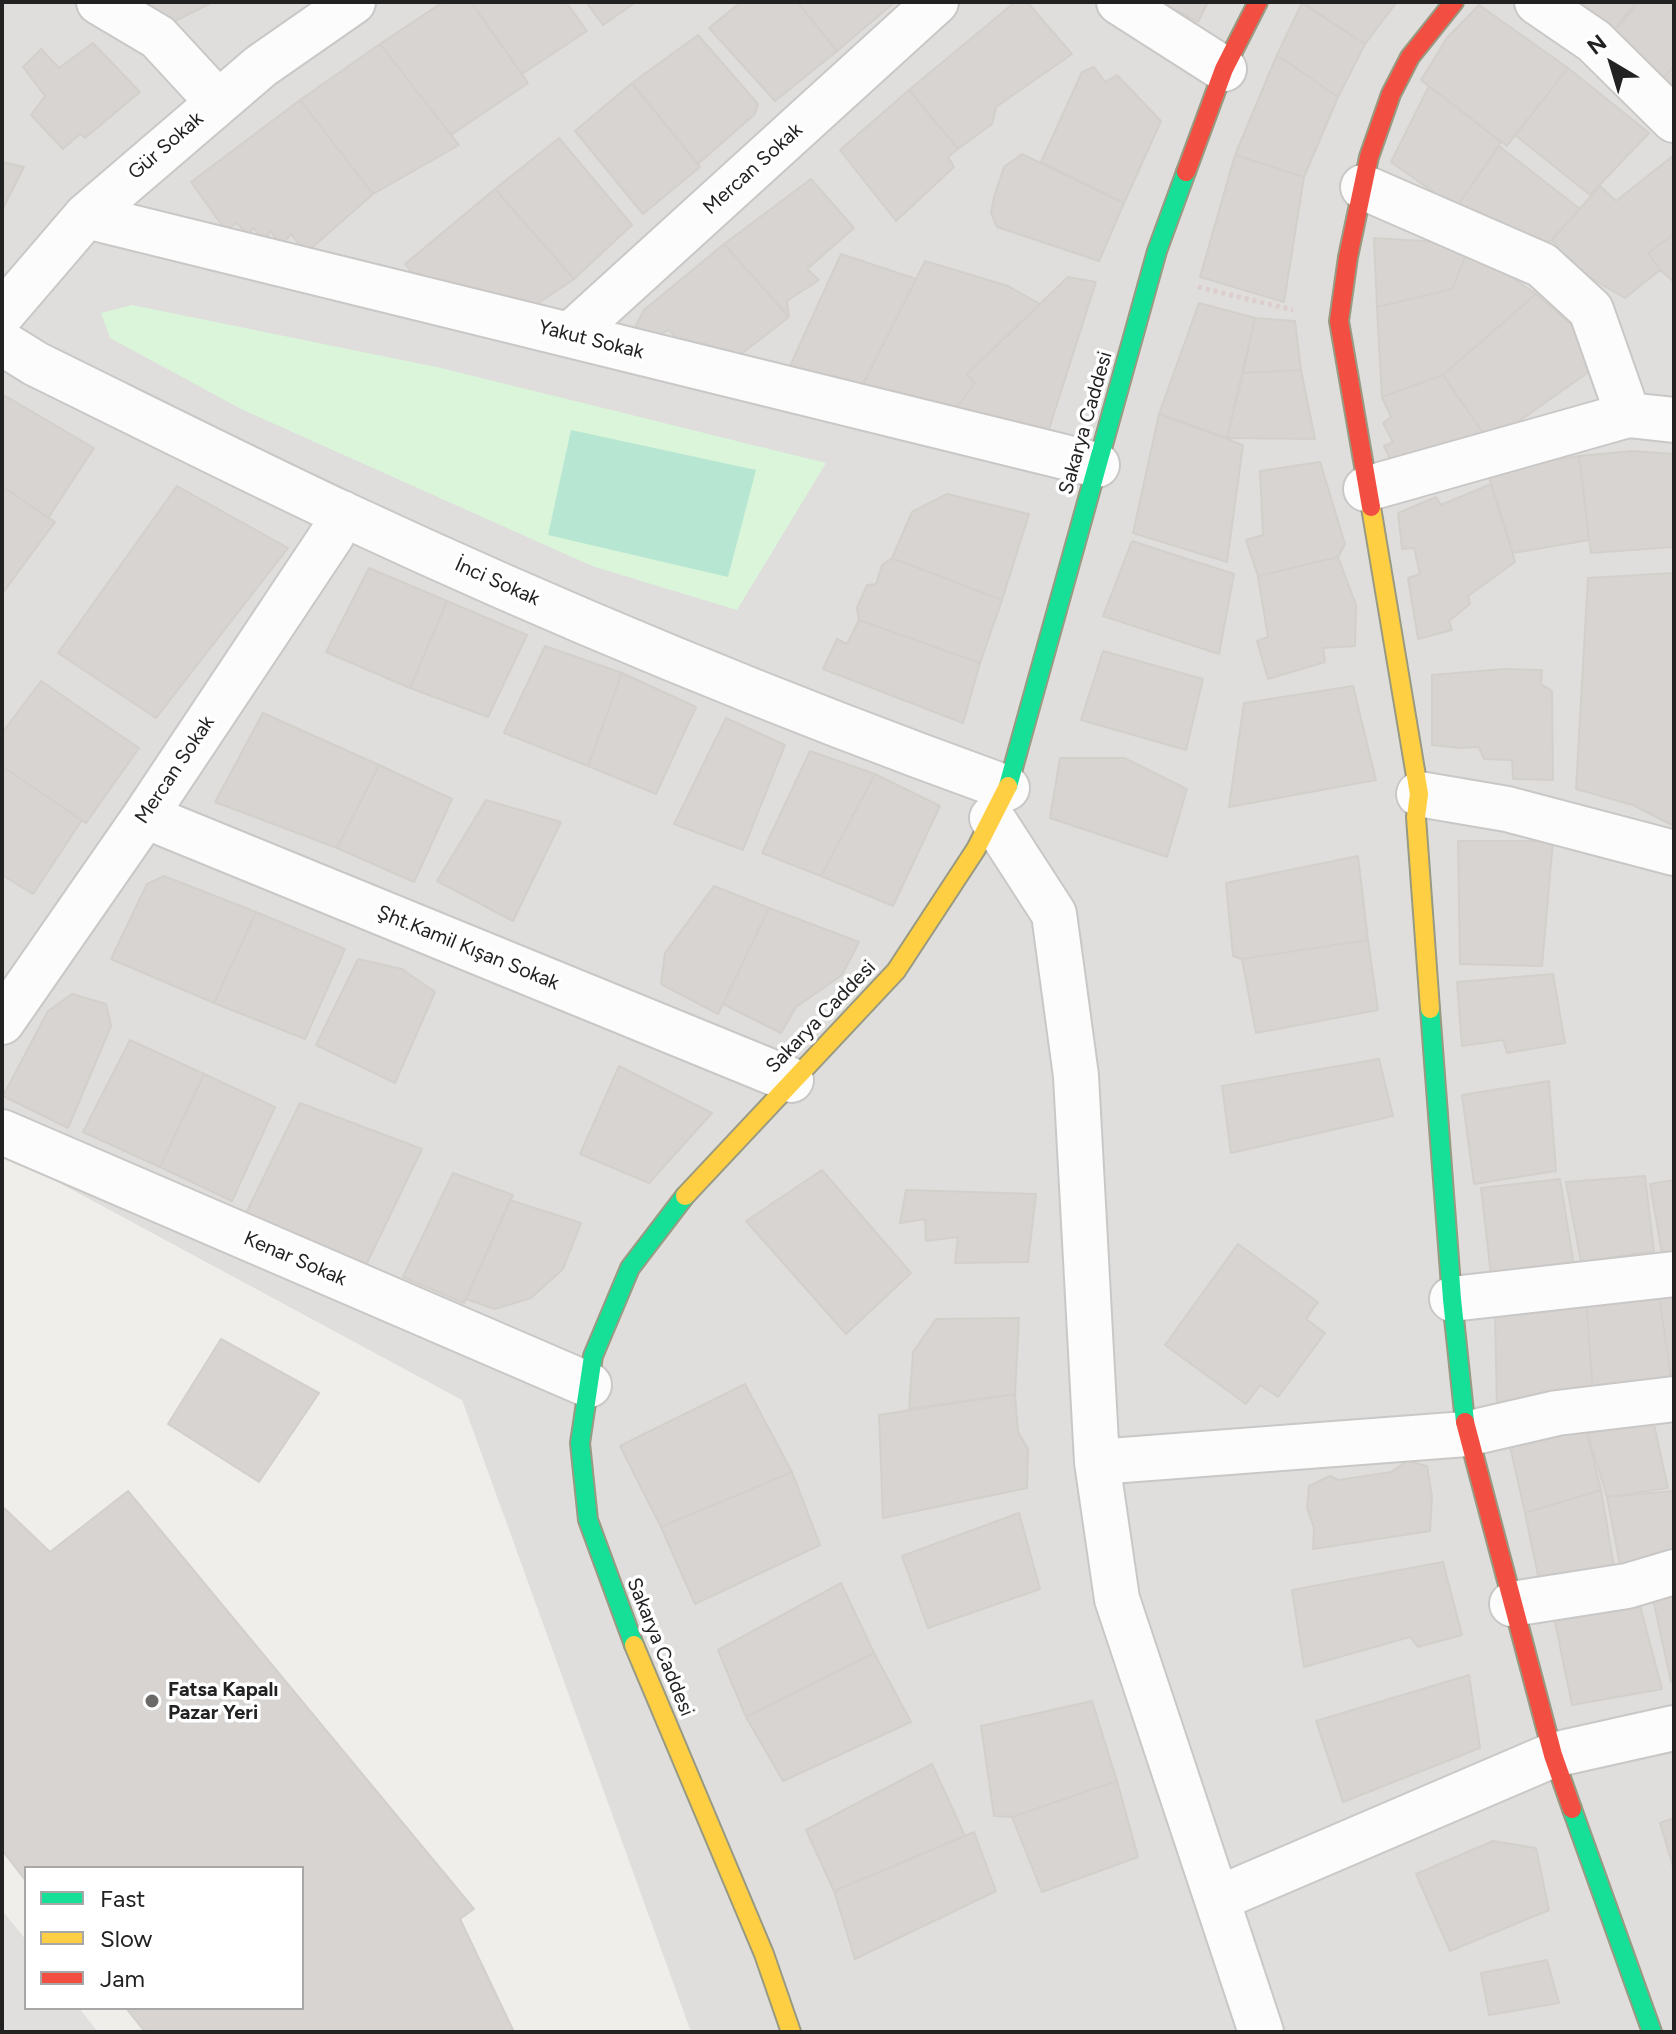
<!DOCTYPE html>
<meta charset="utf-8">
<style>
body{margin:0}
#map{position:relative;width:1676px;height:2034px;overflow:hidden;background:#f0eeeb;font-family:Figtree,sans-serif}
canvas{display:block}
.frame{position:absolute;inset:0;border:4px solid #222;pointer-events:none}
.legend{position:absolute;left:24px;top:1866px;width:280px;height:144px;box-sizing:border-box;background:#fff;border:2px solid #a7a7a7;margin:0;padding:10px 14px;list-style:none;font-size:24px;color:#222}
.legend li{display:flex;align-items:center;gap:16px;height:40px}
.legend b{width:40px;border:2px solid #a7a7a7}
.north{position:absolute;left:1572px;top:24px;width:80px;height:80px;-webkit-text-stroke:6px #fff;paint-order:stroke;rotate:322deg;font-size:22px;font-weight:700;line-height:32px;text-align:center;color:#222}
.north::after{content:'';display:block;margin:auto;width:28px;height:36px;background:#222;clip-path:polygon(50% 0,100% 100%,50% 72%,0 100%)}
</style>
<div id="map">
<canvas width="1676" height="2034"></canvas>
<div class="frame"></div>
<ul class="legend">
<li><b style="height:10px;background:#16e098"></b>Fast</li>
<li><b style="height:10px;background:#ffcf43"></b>Slow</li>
<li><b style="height:10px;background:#f24e42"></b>Jam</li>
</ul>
<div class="north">N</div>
</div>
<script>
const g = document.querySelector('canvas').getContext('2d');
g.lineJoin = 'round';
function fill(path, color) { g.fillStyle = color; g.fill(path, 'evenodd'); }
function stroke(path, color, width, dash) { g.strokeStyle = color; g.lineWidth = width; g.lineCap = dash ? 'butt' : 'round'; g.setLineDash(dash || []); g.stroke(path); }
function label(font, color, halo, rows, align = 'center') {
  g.font = font + ' Figtree,sans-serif'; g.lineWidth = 7; g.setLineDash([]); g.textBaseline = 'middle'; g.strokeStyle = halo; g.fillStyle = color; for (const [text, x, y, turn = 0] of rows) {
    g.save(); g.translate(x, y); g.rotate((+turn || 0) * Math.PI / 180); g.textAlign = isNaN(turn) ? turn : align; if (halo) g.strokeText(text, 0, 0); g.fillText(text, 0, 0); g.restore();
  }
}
fill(new Path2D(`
 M2,2H1674V2032H691L462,1400L2,1152Z`), '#dfdedc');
fill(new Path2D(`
 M132,305L441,368L826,463L737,610L592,566L241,409L110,338L101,313Z`), '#daf5da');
fill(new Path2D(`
 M571,430L756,470L728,577L548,535Z`), '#b7e6d2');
fill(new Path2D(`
 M2,1910L26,1940V2008H79L98,2032H2Z`), '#e0dfde');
const building = new Path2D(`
 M146,2H213L165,26Z
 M443,2H471L528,83L451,135L380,44Z
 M471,2H566L587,31L522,74Z
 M586,2H636L603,25Z
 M741,2H797L837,51L775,101L709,28Z
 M797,2H895L837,51Z
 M1015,2H1027L1072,54L996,107L992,124L958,149L909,90Z
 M1162,2H1208L1198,22Z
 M1302,2H1397L1365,44Z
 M1558,2H1636L1607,39Z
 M1639,2H1674V66L1657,85L1607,39Z
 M1302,3L1365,44L1338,97L1277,55Z
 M1479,5L1568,68L1507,146L1421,80L1447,38Z
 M698,35L758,104L755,114L698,164L632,83Z
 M93,43L140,92L85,138L80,134L63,149L31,115L45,96L23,67L41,49L59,68Z
 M380,44L459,145L373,194L300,100Z
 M1277,55L1338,97L1304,177L1235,155Z
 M1674,66V87L1663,78Z
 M1094,67L1105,82L1117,75L1161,121L1124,203L1041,162L1082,72Z
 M1568,68L1649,133L1590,195L1515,135Z
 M632,83L700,167L643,214L575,131Z
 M1429,86L1501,142L1456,208L1391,162Z
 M909,90L958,149L948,157L954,167L896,221L840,150Z
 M300,100L373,194L306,253L291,234L280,246L271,231L262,241L254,228L248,234L236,223L226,231L191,182Z
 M559,138L632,225L574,279L495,189Z
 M1499,146L1580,209L1543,249L1456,208Z
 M1022,154L1124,203L1099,261L997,227L991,213L994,197L1004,167Z
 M1235,155L1304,177L1284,302L1200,277Z
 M1674,155V234L1648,253L1660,270L1625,298L1572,267L1552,240L1600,186L1616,201Z
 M2,162L24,167L2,210Z
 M811,179L854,228L807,269L819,280L787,301L789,317L724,244Z
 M495,189L574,279L525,312L424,288L405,264Z
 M1674,234V282L1660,270L1648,253Z
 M1374,238L1440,242L1469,248L1452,289L1377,307Z
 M724,244L789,317L732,361L704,343L689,352L669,330L650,338L634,329L644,310Z
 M1469,248L1536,294L1443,375L1382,397L1377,307L1452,289Z
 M841,254L916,279L862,386L790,366Z
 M925,261L1008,286L1040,304L967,374L975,383L954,411L862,386Z
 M1068,277L1096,282L1049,429L954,411L975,383L967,374Z
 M1536,294L1588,339L1600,364L1495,438L1483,433L1443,375Z
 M1199,303L1255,318L1227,438L1159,414Z
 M1255,318L1295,321L1301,370L1243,373Z
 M1301,370L1315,439L1227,438L1243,373Z
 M1443,375L1483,433L1393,465L1384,446L1393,442L1383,423L1391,417L1382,397Z
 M2,394L94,448L48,518L2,486Z
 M1159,414L1243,445L1227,562L1133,533Z
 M1632,451L1674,454V547L1591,553L1579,456Z
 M1579,456L1589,540L1513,553L1487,471Z
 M1320,462L1345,544L1338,557L1258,576L1246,540L1263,535L1260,471Z
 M1491,484L1515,562L1468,596L1470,604L1449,621L1452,630L1418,639L1408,578L1420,574L1414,548L1402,549L1398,513L1436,497L1441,505Z
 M2,486L55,522L2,594Z
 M177,486L288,548L156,718L58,653Z
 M947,494L1029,514L1002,600L892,558L912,512Z
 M1132,541L1234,574L1219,654L1103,616Z
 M1338,557L1356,605L1355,646L1323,648L1325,662L1268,679L1257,641L1268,637L1258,576Z
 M892,558L1002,600L980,663L859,620L857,608L867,585L876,584L882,565Z
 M369,568L447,601L410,688L326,652Z
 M1674,573V826L1633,805L1576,789L1588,578Z
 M447,601L527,635L488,717L410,688Z
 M859,620L980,663L963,723L823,669L837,639L847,644Z
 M545,646L622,673L588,766L504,733Z
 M1103,651L1203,679L1186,750L1081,720Z
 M1504,669L1542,670L1541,684L1552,691L1553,780L1513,779L1512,760L1484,759L1479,747L1459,748L1432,745V675Z
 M622,673L696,707L656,794L588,766Z
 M41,681L139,748L86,823L2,766V733Z
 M1353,686L1376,780L1229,807L1244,703Z
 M263,713L379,765L337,848L215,802Z
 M726,718L785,745L743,850L674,824Z
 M810,751L875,774L821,876L762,853Z
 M1060,758H1124L1187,789L1167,857L1050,818Z
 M379,765L452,799L414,882L337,848Z
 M2,766L82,820L33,894L2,875Z
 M875,774L940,806L893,906L821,876Z
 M486,800L561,822L513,921L437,881Z
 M1458,841H1553L1542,966L1460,964Z
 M1358,856L1368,940L1242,959L1233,956L1226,883Z
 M164,876L256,912L214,1003L111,959L147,884Z
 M714,886L769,908L718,1014L661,984L665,953Z
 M769,908L859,942L842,975L796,1007L781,1033L723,1004Z
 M256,912L345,949L305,1039L214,1003Z
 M1368,940L1378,1010L1256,1033L1242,959Z
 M358,959L402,969L435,992L395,1083L316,1045Z
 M1553,974L1565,1043L1507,1053L1503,1040L1462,1046L1457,982Z
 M72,994L106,1004L111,1026L68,1128L3,1096L48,1011Z
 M130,1040L204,1074L160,1167L83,1132Z
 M1379,1059L1393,1116L1231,1153L1222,1086Z
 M619,1066L712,1113L649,1183L580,1154Z
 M204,1074L275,1107L232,1201L160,1167Z
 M1549,1081L1556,1171L1474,1184L1462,1095Z
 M300,1103L422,1149L365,1267L246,1213Z
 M822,1170L911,1273L846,1334L746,1221Z
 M453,1173L513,1195L464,1303L403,1277Z
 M1645,1176L1654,1251L1581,1262L1566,1182Z
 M1560,1179L1574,1266L1491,1275L1481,1188Z
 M1674,1180V1258L1663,1259L1650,1184Z
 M906,1190L1036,1194L1028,1262L955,1263L958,1237L926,1241L925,1219L900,1223Z
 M510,1200L581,1223L563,1269L531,1298L495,1309L466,1299Z
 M1238,1244L1318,1302L1306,1319L1325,1333L1278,1397L1260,1385L1246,1404L1165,1345Z
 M1674,1292V1385H1672L1659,1294Z
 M1659,1294L1672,1385L1593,1392L1586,1300Z
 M1586,1300L1593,1392L1497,1411L1495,1313Z
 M1019,1318L1015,1394L909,1409L913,1352L936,1319Z
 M221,1339L319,1393L259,1482L168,1424Z
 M745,1384L792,1472L661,1527L620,1446Z
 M1015,1394L1018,1432L1028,1449L1027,1488L883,1518L879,1415Z
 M1651,1411L1668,1488L1607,1497L1585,1425Z
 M1585,1425L1601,1490L1525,1513L1508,1437Z
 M1407,1461L1427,1466L1432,1497L1430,1531L1313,1549L1314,1528L1307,1508L1309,1486L1330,1476L1338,1480L1391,1472Z
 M792,1472L820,1545L695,1604L661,1527Z
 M1601,1490L1615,1573L1540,1585L1525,1513Z
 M128,1491L474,1909L460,1919L514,2032H145L126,2008H302V1868H26V1881L2,1850V1506L50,1552Z
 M1674,1491V1561L1622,1575L1607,1497Z
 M1019,1513L1040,1589L928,1628L902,1556Z
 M1443,1562L1462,1635L1418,1647L1410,1637L1304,1667L1292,1590Z
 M841,1583L874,1653L746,1717L718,1650Z
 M1674,1592V1681L1671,1682L1653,1599Z
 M1639,1602L1662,1689L1572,1705L1554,1617Z
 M874,1653L911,1722L783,1781L746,1717Z
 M1469,1675L1480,1748L1343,1802L1316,1721Z
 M1092,1701L1117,1781L1012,1817L994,1816L981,1726Z
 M932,1764L965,1836L834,1891L806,1830Z
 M1117,1781L1138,1857L1042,1892L1012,1817Z
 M1674,1818V1870L1660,1823Z
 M974,1832L996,1891L855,1959L834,1891Z
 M1493,1841L1536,1848L1549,1910L1450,1951L1416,1874Z
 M1547,1960L1559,2003L1489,2015L1481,1973Z`);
fill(building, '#d7d4d2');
stroke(building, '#d3d0cc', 2);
const street = new Path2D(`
 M99,2L158,37L218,102
 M1119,2L1224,69
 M1537,2L1594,41L1674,120
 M1363,187L1542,265L1591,310L1628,415
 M86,216L1097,465
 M2,314L86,216L261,66L353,2
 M570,335L936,2
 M2,343L36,364C138,414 239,465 341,513C557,614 783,707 1007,788
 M1366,489L1628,415L1674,420
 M1419,794L1507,809L1674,853
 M145,816L791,1080
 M992,818L1054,914L1076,1076L1097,1462L1117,1599L1261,2032
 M2,1022L145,816L332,535L342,513
 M2,1132L589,1385
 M1452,1299L1674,1274
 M1097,1462L1466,1434L1557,1413L1674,1399
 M1512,1604L1627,1586L1674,1572
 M1217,1899L1553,1755L1674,1728`);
const fast = new Path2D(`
 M1008,786L1157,251L1186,172
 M1430,1009L1452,1299L1465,1422
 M634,1645L588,1520L580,1443L593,1356L630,1268L685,1196
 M1572,1809L1652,2032`);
const slow = new Path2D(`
 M1371,507L1419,794L1416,817L1430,1009
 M685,1196L896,971L976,849L1008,786
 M634,1645L764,1954L791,2032`);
const jam = new Path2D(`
 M1186,172L1224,69L1258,2
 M1371,507L1339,321L1348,257L1369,157L1391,94L1410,57L1454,2
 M1465,1422L1553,1755L1572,1809`);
stroke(street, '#c9c8c7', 48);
stroke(fast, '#999a82', 22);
stroke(slow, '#999a82', 22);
stroke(jam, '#999a82', 22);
stroke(new Path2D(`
 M1198,287L1293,310`), '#dccecd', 5, [4, 4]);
stroke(street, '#fdfcfc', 44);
stroke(fast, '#16e098', 18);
stroke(slow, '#ffcf43', 18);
stroke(jam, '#f24e42', 18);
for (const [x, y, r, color] of [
 [152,1701,8,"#6a6968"]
]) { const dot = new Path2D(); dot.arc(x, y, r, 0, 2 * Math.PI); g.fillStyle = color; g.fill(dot); stroke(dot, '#fff', 3); }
label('20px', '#222', '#fff', [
 ["Gür Sokak",166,146,-41],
 ["Mercan Sokak",753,169,-42],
 ["Yakut Sokak",591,340,14],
 ["Sakarya Caddesi",1086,423,-74],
 ["İnci Sokak",497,582,24],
 ["Mercan Sokak",175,770,-56],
 ["Şht.Kamil Kışan Sokak",468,948,22],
 ["Sakarya Caddesi",821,1017,-46],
 ["Kenar Sokak",295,1259,23],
 ["Sakarya Caddesi",660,1647,68]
]);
label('bold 20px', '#222', '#fff', [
 ["Fatsa Kapalı",168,1690],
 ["Pazar Yeri",168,1713]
], 'left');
</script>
